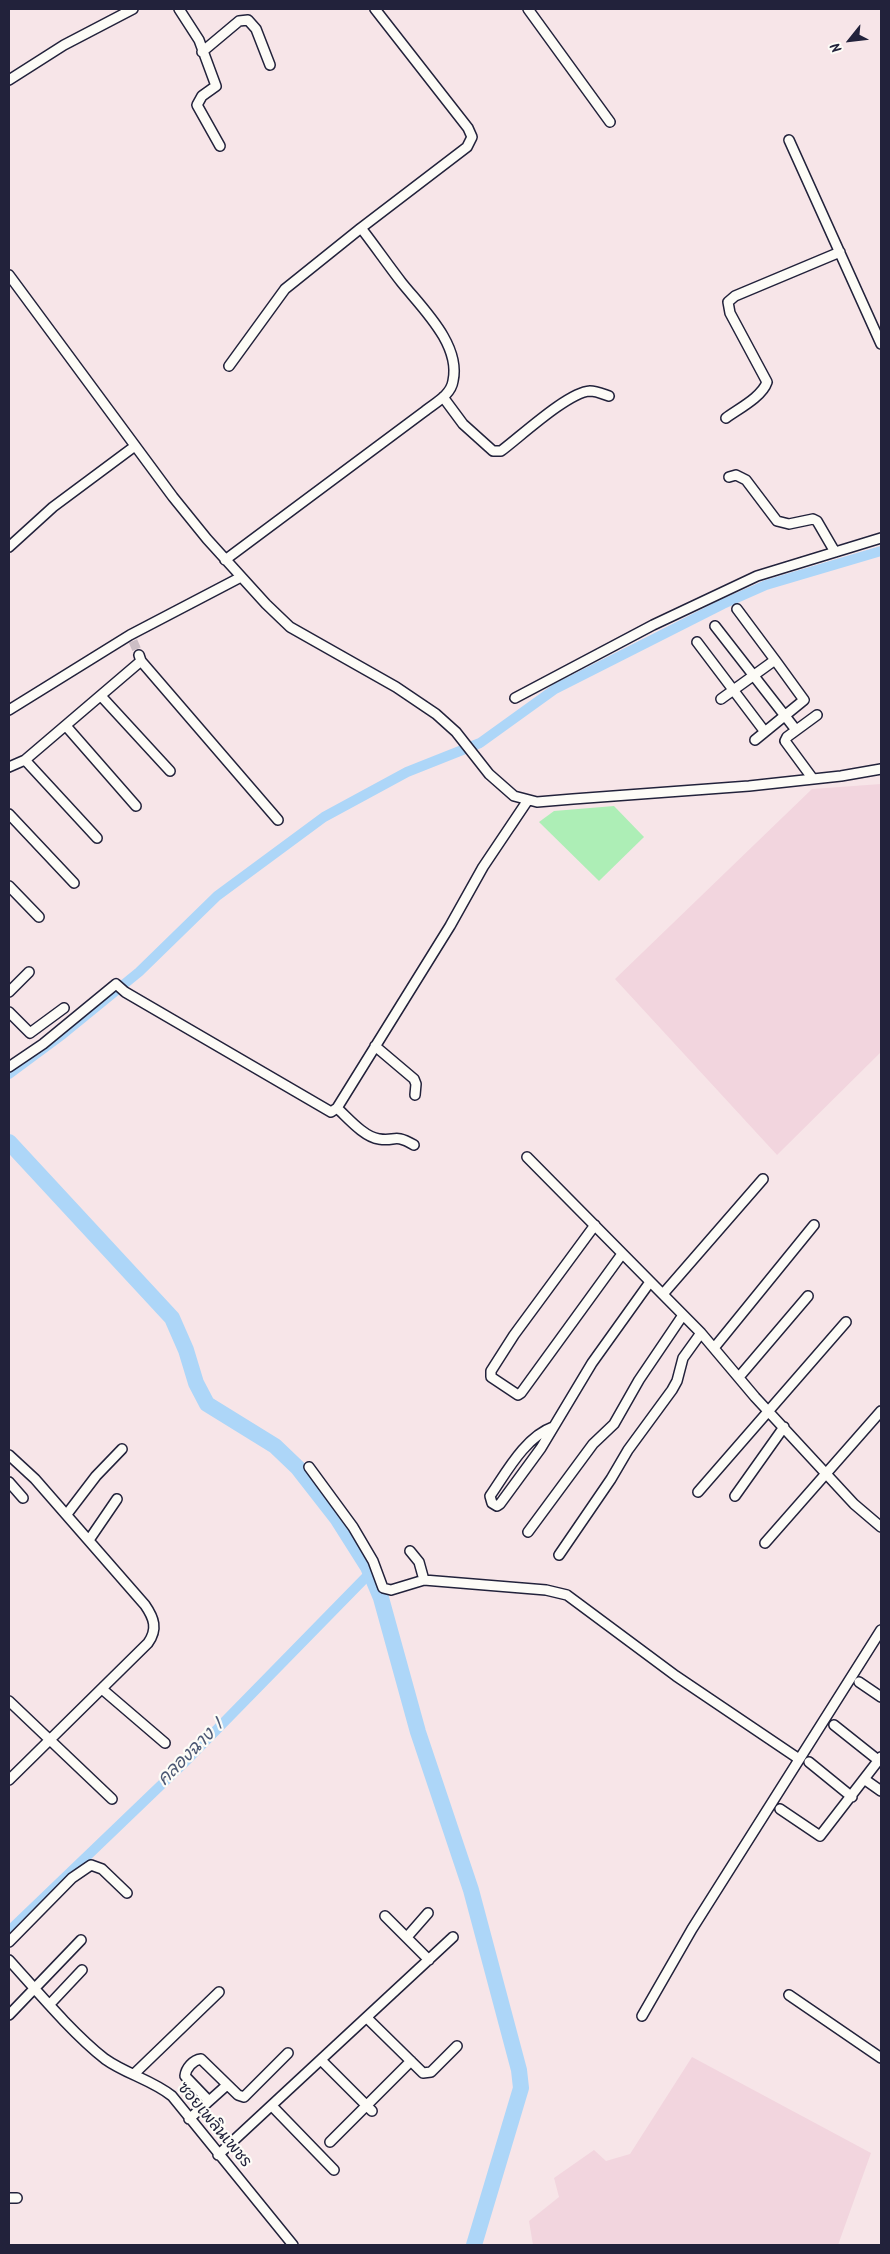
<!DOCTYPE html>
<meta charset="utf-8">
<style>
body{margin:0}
#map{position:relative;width:890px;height:2254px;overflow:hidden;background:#f7e5e8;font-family:Kalam,sans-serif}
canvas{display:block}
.frame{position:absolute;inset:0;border:10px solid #22223b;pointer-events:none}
.north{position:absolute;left:825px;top:15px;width:50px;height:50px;-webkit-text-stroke:4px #fdfcf7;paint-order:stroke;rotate:241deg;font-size:14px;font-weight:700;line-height:20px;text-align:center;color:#22223b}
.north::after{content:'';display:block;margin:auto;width:18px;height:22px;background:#22223b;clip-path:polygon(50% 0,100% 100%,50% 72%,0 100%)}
</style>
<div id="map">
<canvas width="890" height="2254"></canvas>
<div class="frame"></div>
<div class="north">N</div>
</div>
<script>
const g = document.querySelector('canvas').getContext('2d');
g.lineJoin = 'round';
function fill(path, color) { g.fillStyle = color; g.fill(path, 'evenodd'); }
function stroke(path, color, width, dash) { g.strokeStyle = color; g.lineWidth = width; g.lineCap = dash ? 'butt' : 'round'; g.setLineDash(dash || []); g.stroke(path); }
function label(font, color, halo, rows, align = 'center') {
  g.font = font + ' Kalam,"Playpen Sans Thai",sans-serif'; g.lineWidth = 4.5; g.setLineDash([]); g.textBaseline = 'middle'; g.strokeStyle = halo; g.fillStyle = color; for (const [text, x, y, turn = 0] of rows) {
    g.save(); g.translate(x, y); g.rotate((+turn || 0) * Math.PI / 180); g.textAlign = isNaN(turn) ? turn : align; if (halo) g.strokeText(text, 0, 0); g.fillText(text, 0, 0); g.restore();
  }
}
fill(new Path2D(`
 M881,784V1052L777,1155L615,979L812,789Z
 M692,2057L871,2153L838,2245H533L529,2221L559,2197L554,2178L594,2150L606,2161L630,2154Z`), '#f2d5de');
fill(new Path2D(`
 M614,806L644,837L599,881L539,822L554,811Z`), '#adeeb6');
stroke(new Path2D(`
 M9,1074L63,1034L139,972L217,896L324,817L407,772L480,743L555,689L723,604L766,585L881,551
 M9,1931L184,1763L370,1573`), '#add6f8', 10);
stroke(new Path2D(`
 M9,1142L172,1318L186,1350L196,1383L207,1404L275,1446L298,1468L337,1518L368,1567L381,1598L418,1732L471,1890L519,2070L521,2088L474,2245`), '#add6f8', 16);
stroke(new Path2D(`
 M133,641L139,655`), '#ccbec5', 9, [9, 4.5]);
const minor = new Path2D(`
 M179,9L199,40L216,86L202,96L197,105L220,146
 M528,9L610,122
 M202,52L239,21L248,20L256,29L270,65
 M9,80L64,45L133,9
 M789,140L881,344
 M9,275L173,497L207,539L266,604L290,627L396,687L436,714L456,732L489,774L514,796L537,802L573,799L749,786L841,776L881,769
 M229,366L285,289L361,228
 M443,397L463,424L493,451H501C520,437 568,392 590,391C596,391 603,394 609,396
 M726,418C738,409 762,397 767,382L730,313L728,302L735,296L840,252
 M729,477L736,475L746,480L777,521L789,524L813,519L817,521L835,552
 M9,547L53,507L135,446
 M225,560L425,411C435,403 451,395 453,381C461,345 423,309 402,283C388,265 375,246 361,228L467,147L472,137L468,128L375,9
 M737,609L775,660
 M715,626L796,730
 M697,642L765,732
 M139,655L141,661L278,820
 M101,696L170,771
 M515,698L653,625L757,576L881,538
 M721,699L775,660L804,700L755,740
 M9,710L130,635L241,577
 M66,726L136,806
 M25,760L97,838
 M9,767L25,760L141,661
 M813,779L785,741L787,737L817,715
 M9,814L74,883
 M9,886L39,917
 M9,992L29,972
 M9,1012L30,1033L64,1008
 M375,1046L414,1079L416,1084L415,1095
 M9,1067L43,1044L116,984L125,992L331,1112L337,1108L450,926L483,867L528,800
 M337,1108C348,1118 364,1137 379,1139C396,1142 393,1133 414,1145
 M527,1157L701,1333L755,1397L854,1504L881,1527
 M595,1225L514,1335L491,1371V1377L518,1395L521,1393L622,1254
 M663,1294L763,1179
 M714,1348L814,1225
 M739,1377L808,1296
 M553,1427C525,1437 506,1473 490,1496L492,1503L497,1506L500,1504L541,1448L592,1363L650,1282
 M9,1455L35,1479L145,1605C154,1618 158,1629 148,1643L9,1780
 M309,1467L353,1527L373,1561L383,1588L391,1590L424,1580
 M9,1482L23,1498
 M698,1492L846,1322
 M735,1496L784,1427
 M67,1514L96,1476L122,1449
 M528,1532L593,1444L614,1424L639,1380L683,1315
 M89,1540L117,1499
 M765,1543L881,1411
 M410,1551L419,1562L424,1580L546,1590L567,1595L676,1676L799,1759
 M559,1555L611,1479L628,1450L672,1390L677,1381L683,1358L701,1333
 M859,1682L881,1697
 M102,1689L165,1743
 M9,1701L112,1799
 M834,1725L878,1760
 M809,1762L852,1797
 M864,1779L881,1791
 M780,1809L820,1836L881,1757
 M385,1916L429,1960
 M407,1937L428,1913
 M9,1942L72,1878L91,1865L102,1869L127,1893
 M9,1960C37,1991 72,2033 105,2059C126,2074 152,2080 172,2096L293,2245
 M789,1995L881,2058
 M50,2004L82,1970
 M9,2015L81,1940
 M642,2016L692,1929L881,1630
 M367,2018L423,2073L431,2072L457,2046
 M322,2061L372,2111
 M134,2074L219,1992
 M209,2101L185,2076C186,2068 193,2060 201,2059L238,2095L244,2097L288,2053
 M272,2106L334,2170
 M189,2119L227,2085
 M330,2142L411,2061
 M218,2155L453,1937
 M9,2198H17`);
stroke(minor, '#22223b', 12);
stroke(minor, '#fdfcf7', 9);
label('16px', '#22223b', '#fdfcf7', [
 ["ซอยเพลินเพชร",213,2126,50]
]);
label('italic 18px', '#4c5874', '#fdfcf7', [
 ["คลองฉาง 1",192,1754,-45]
]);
</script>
